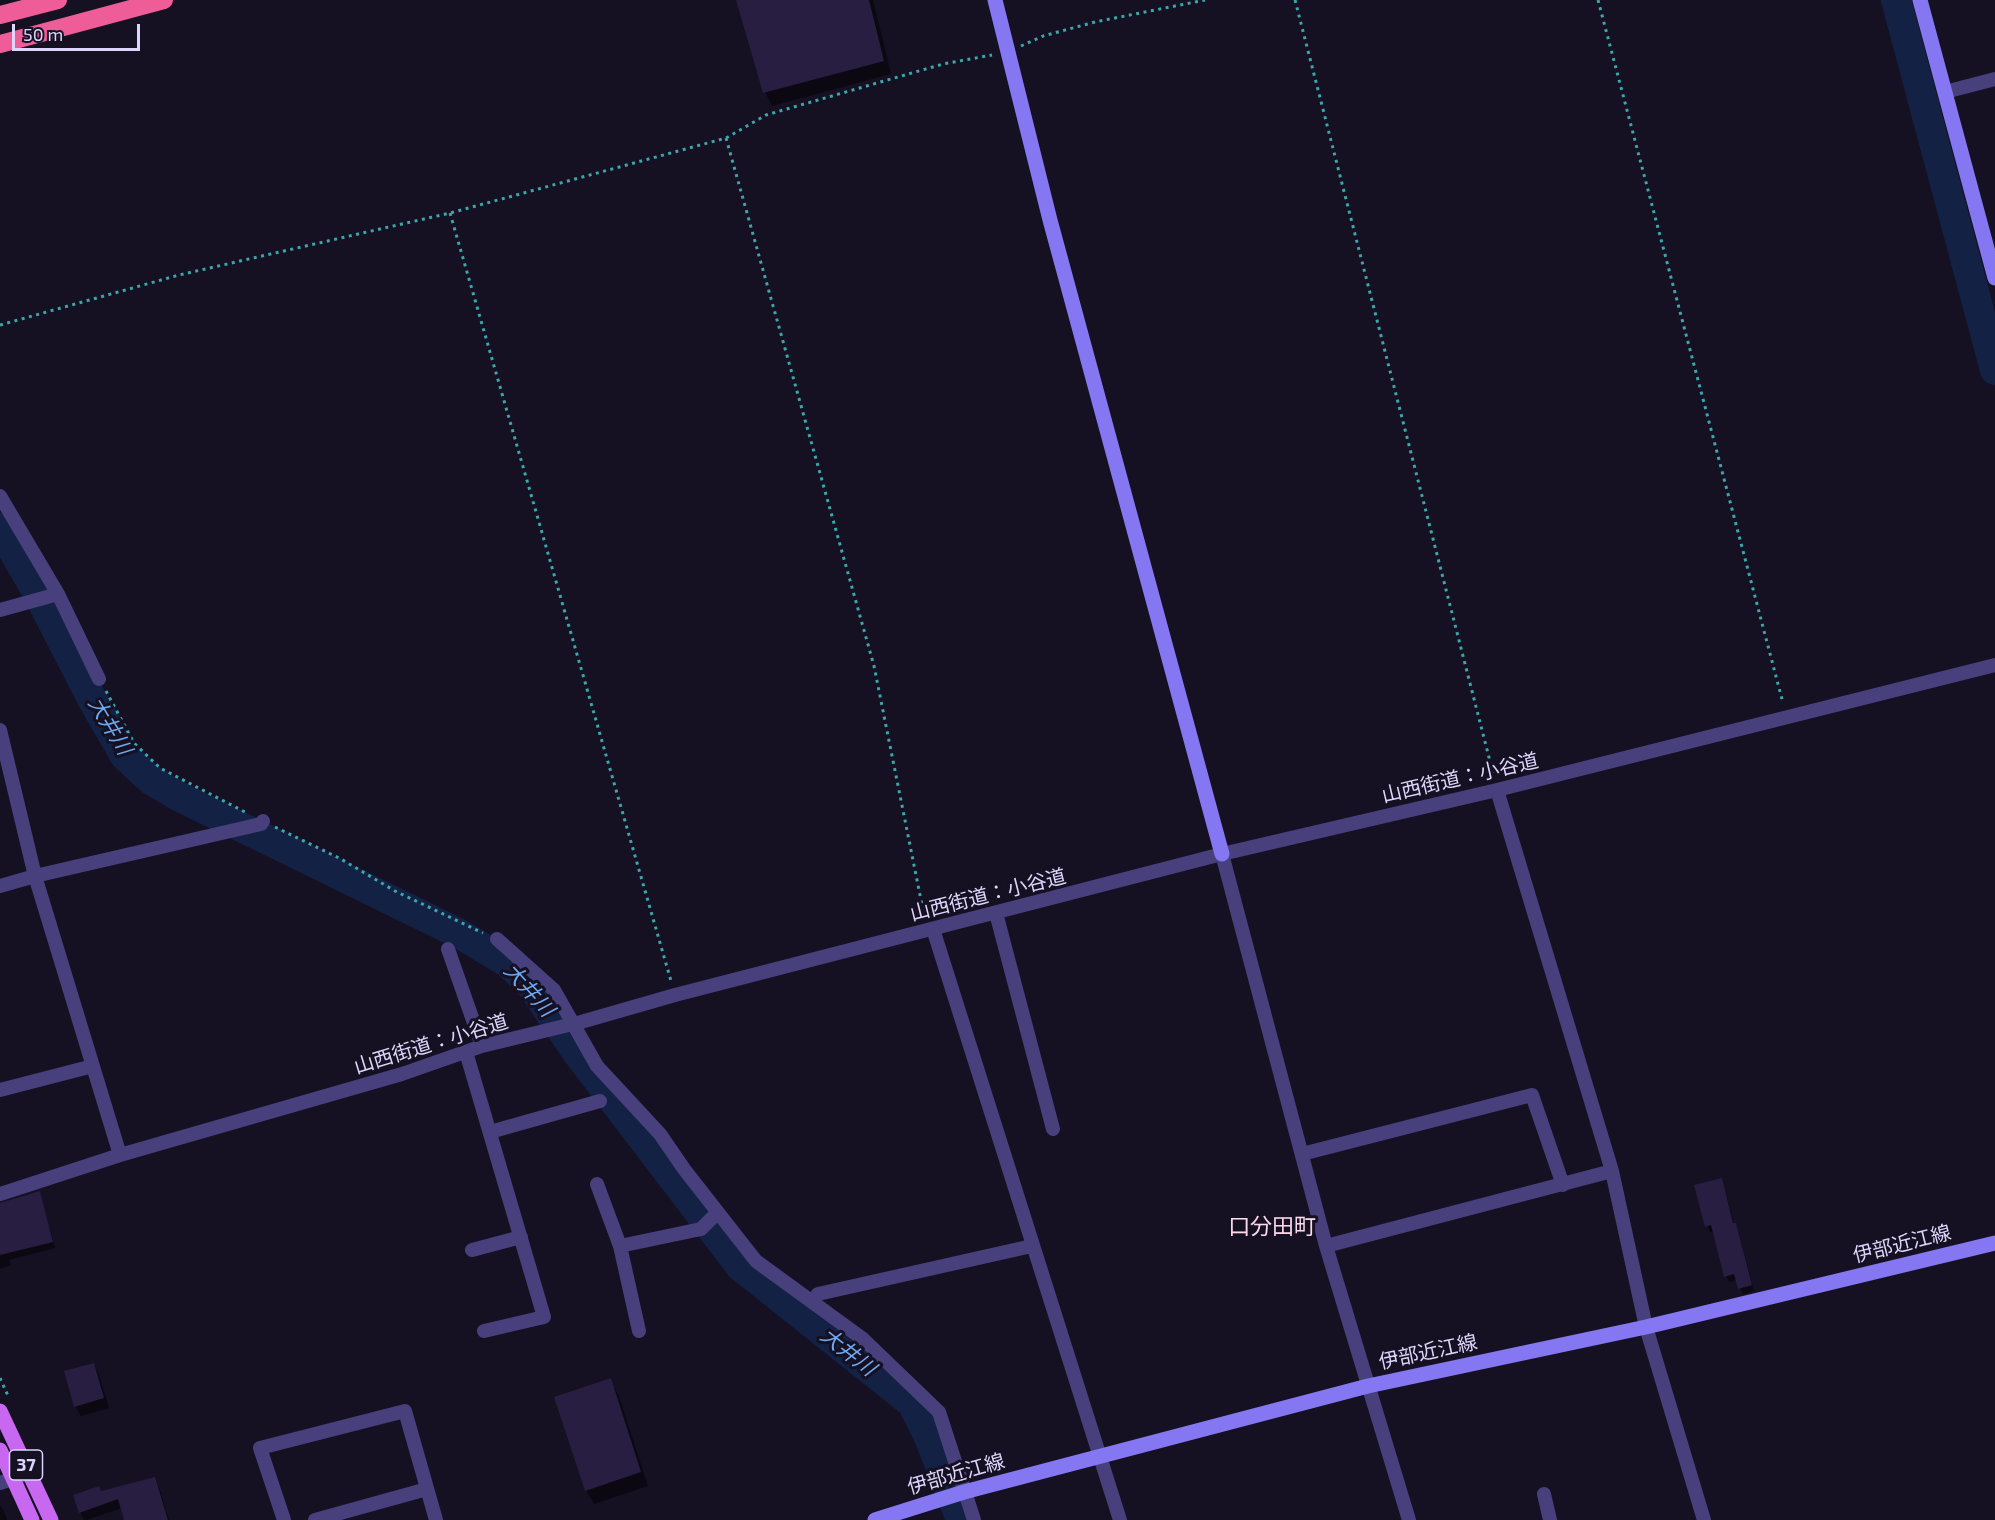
<!DOCTYPE html>
<meta charset="utf-8">
<style>
body{margin:0}
#map{position:relative;width:1995px;height:1520px;overflow:hidden;background:#151022;font-family:"Exo 2",sans-serif}
canvas{display:block}
.scale{position:absolute;left:12px;top:24px;width:128px;height:27px;box-sizing:border-box;border:3px solid #ddd6fb;border-top:0;padding-left:8px;font-size:18px;line-height:21px;white-space:nowrap;color:#ddd6fb;-webkit-text-stroke:4px #151022;paint-order:stroke}
</style>
<div id="map">
<canvas width="1995" height="1520"></canvas>
<div class="scale">50 m</div>
</div>
<script>
const g = document.querySelector('canvas').getContext('2d');
g.lineJoin = 'round';
function fill(path, color) { g.fillStyle = color; g.fill(path, 'evenodd'); }
function stroke(path, color, width, dash) { g.strokeStyle = color; g.lineWidth = width; g.lineCap = dash ? 'butt' : 'round'; g.setLineDash(dash || []); g.stroke(path); }
function label(font, color, halo, rows, align = 'center') {
  g.font = font + ' "Exo 2","Noto Sans JP",sans-serif'; g.lineWidth = 6; g.setLineDash([]); g.textBaseline = 'middle'; g.strokeStyle = halo; g.fillStyle = color; for (const [text, x, y, turn = 0] of rows) {
    g.save(); g.translate(x, y); g.rotate((+turn || 0) * Math.PI / 180); g.textAlign = isNaN(turn) ? turn : align; if (halo) g.strokeText(text, 0, 0); g.fillText(text, 0, 0); g.restore();
  }
}
fill(new Path2D(`
 M738,0H873L891,74L772,106L765,92Z
 M1721,1180L1724,1186L1734,1224L1738,1230L1754,1291L1743,1294L1737,1280L1729,1282L1726,1276L1714,1231L1710,1232L1707,1226Z
 M39,1192L42,1199L55,1248L9,1260L11,1265L0,1269V1216Z
 M93,1364L99,1374L109,1408L81,1416L75,1406Z
 M610,1380L618,1394L648,1486L594,1504L586,1490Z
 M154,1478L159,1487L169,1520H125L122,1508L87,1520H84L80,1512L101,1493Z
 M0,1505L4,1511L7,1520H0Z`), '#0007');
stroke(new Path2D(`
 M1896,0L1995,370
 M0,528L36,590L92,699L125,756L151,780L180,797L460,934L508,963L531,985L578,1054L740,1266L912,1403L929,1437L961,1520`), '#132244', 30);
fill(new Path2D(`
 M736,0H869L884,61L763,93Z
 M1722,1178L1733,1223H1736L1752,1285L1738,1289L1734,1274L1724,1277L1711,1225L1705,1227L1694,1185Z
 M40,1191L53,1242L0,1255V1203Z
 M94,1363L104,1398L74,1407L64,1371Z
 M611,1378L641,1472L585,1491L554,1397Z
 M155,1477L168,1520H124L118,1499L79,1513L73,1495L99,1486L101,1491Z`), '#281e41');
stroke(new Path2D(`
 M1295,0L1494,777
 M1598,0L1783,703
 M1021,46L1043,36L1095,22L1205,0
 M726,138L874,666L924,915
 M450,213L671,981
 M0,325L179,275L450,213L726,138L766,115L943,64L992,55
 M106,691L134,743L160,768L245,812
 M275,827L341,859L395,891L483,933
 M0,1378L9,1398`), '#3ba7aa', 3, [3, 4.5]);
stroke(new Path2D(`
 M1945,92L1995,79
 M0,496L58,594L99,679
 M0,610L58,594
 M0,730L35,876L261,824L263,821
 M1497,790L1612,1171L1646,1327L1704,1520
 M1222,854L1326,1246L1409,1520
 M0,886L35,876L120,1155
 M996,913L1053,1129
 M933,929L1120,1520
 M497,939L554,990L597,1066L660,1134L684,1169L756,1261L863,1339L939,1412L974,1520
 M448,949L482,1046
 M466,1052L544,1317L484,1331
 M0,1090L93,1066
 M490,1132L600,1101
 M1302,1154L1532,1095L1563,1185
 M597,1184L620,1246
 M0,1194L120,1155L402,1074L482,1046L581,1022L675,995L1222,854L1497,790L1995,665
 M1326,1246L1612,1171
 M472,1250L521,1237
 M812,1302L818,1294L1032,1246
 M639,1331L620,1246L701,1229L717,1213
 M0,1483L24,1475
 M1544,1494L1550,1520
 M284,1520L260,1448L405,1411L436,1520
 M315,1520L427,1489`), '#48407d', 14);
stroke(new Path2D(`
 M995,0L1050,220L1222,854
 M1920,0L1995,278
 M875,1520L964,1492L1368,1386L1646,1327L1995,1243`), '#8477f1', 15);
stroke(new Path2D(`
 M0,1411L51,1520
 M0,1450L32,1520`), '#c868f0', 15);
stroke(new Path2D(`
 M0,15L58,0
 M0,44L164,0`), '#ee5d97', 18);
for (const [x, y, w] of [
 [26,1465,33]
]) { const box = new Path2D(); box.roundRect(x - w / 2, y - 15, w, 30, 4.5); g.fillStyle = '#151022'; g.fill(box); stroke(box, '#ddd6fb', 1.5); }
label('bold 18px', '#ddd6fb', null, [
 ["37",26,1465]
]);
label('20px', '#ddd6fb', '#151022', [
 ["山西街道：小谷道",1460,778,-13],
 ["山西街道：小谷道",988,895,-14],
 ["山西街道：小谷道",431,1044,-17],
 ["伊部近江線",1902,1244,-14],
 ["伊部近江線",1428,1352,-12],
 ["伊部近江線",956,1474,-16]
]);
label('italic 21px', '#6fa9f0', '#151022', [
 ["大井川",110,726,59],
 ["大井川",529,990,48],
 ["大井川",848,1352,38]
]);
label('22px', '#fbd8eb', '#151022', [
 ["口分田町",1272,1227]
]);
</script>
